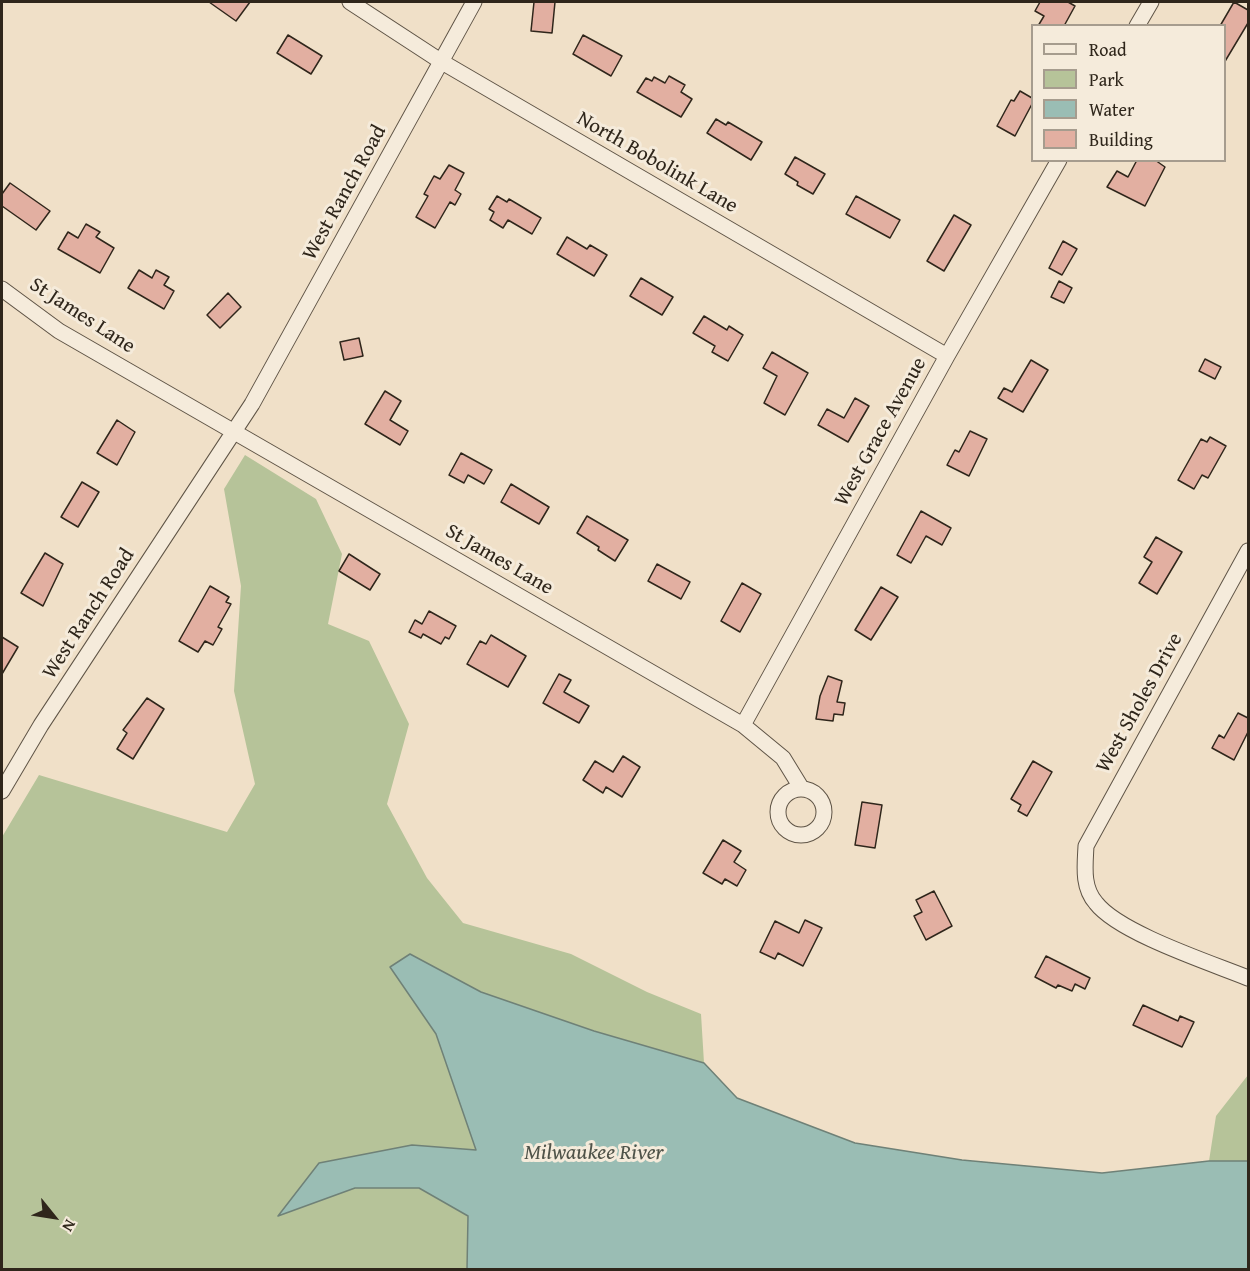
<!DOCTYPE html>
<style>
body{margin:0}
#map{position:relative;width:1250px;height:1271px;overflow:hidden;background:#f0e0c8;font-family:"Gentium Book Plus",serif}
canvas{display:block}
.frame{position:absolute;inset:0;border:3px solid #2f261b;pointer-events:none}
.legend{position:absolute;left:1031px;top:24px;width:195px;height:138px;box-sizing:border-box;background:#f5ebdb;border:2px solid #a69c8e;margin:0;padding:8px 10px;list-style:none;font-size:18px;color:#2f261b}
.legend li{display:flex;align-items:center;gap:12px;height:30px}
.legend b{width:30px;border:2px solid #a69c8e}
.north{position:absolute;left:24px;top:1187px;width:60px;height:60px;-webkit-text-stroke:4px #f5ebdb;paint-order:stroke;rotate:120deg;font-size:16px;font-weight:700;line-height:24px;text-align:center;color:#2f261b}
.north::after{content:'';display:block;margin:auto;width:21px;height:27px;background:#2f261b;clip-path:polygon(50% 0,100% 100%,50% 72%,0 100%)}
</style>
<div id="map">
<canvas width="1250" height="1271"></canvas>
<div class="frame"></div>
<ul class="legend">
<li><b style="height:8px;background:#f5ebdb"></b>Road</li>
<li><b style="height:16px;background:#b6c399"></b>Park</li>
<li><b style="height:16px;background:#9abdb4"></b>Water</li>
<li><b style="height:16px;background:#e2afa1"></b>Building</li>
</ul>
<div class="north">N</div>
</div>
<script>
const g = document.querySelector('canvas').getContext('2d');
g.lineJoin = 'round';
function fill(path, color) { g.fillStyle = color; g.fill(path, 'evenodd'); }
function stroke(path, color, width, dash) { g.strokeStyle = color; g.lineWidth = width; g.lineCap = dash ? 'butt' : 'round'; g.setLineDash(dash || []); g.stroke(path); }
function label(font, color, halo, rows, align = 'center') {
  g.font = font + ' "Gentium Book Plus",serif'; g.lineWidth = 6; g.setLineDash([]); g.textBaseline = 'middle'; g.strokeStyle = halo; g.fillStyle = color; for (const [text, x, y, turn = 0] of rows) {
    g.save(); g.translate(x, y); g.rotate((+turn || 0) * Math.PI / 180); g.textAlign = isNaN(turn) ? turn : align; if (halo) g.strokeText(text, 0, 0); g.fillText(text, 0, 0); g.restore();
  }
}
fill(new Path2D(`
 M245,455L316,499L342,554L328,624L369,641L409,724L387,804L427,878L463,923L571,954L647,992L701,1014L704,1063L594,1031L481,992L410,954L390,967L436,1034L477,1150L412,1145L279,1215L355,1188H420L468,1216L467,1269H2V837L39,775L227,832L255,784L234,691L241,586L224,489Z
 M1248,1075V1161H1209L1216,1116Z`), '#b6c399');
const water = new Path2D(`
 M410,954L481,992L594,1031L704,1063L737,1098L855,1143L962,1160L1102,1173L1209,1161H1248V1269H467L468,1216L419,1188H355L278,1216L319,1163L412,1145L476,1150L436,1034L390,967Z`);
fill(water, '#9abdb4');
stroke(water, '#6f8177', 1.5);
const building = new Path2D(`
 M209,2H250L236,21Z
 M534,2H555L552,33L531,31Z
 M1040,2H1068L1075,6L1064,26H1038L1044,16L1035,11Z
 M1234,2L1248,10V23L1224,63V26H1220Z
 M288,35L322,56L311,74L277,53Z
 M583,35L622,56L611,76L573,54Z
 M669,76L685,85L681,92L692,99L681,117L637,92L646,78L652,81L654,77L665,83Z
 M1020,91L1032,98V104L1015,136L997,126L1011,100L1014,101Z
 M716,119L726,125L728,122L762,142L751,160L707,133Z
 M795,157L825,174L813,194L797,185L798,182L785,174Z
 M1137,160H1155L1165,167L1145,206L1107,187L1117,171L1128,177Z
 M449,165L464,173L455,190L461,194L455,205L450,202L435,228L416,217L428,196L424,194L434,176L440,179Z
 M10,183L50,211L36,230L2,206V194Z
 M497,196L507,202L509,199L541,218L532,234L508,220L503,228L490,220L494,212L489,209Z
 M856,196L900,220L890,238L846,214Z
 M954,215L971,225L944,271L927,261Z
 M86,224L100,232L96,237L114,248L100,273L58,249L68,232L78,238Z
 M567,237L587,249L590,245L607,255L594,276L557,254Z
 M1063,241L1077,249L1062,275L1049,268Z
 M139,270L152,278L156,270L169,277L164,285L174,291L164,309L128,288Z
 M641,278L673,297L662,315L630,296Z
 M1059,281L1072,288L1064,303L1051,297Z
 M228,293L241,307L220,328L207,315Z
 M704,316L727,330L729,326L743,335L728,361L712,352L715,346L693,333Z
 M359,338L363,356L344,360L340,342Z
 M772,352L808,373L785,415L764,403L777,376L763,368Z
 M1205,359L1221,367L1215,379L1199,371Z
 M1031,360L1048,370L1023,412L998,398L1004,388L1012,392Z
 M385,391L401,401L390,420L408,431L400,445L365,424Z
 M855,398L869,406L848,442L818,425L827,409L844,418Z
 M117,420L135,432L117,465L97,453Z
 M970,431L987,439L969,476L947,465L955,450L959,452Z
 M1210,437L1226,446L1208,478L1202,475L1194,489L1178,480L1201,439L1207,442Z
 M461,453L492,470L484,484L468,475L464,483L449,475Z
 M82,482L99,492L78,527L61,517Z
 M511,484L549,507L539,524L501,502Z
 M921,511L951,528L942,545L926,536L911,563L897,555Z
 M587,516L628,540L615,561L598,550L599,547L577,533Z
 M1156,537L1182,552L1157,594L1139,583L1152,562L1144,557Z
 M45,553L63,564L43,606L21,593Z
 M349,554L380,574L370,590L339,571Z
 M657,564L690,582L681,599L648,581Z
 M742,583L761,594L740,632L721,621Z
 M210,586L229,597L226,602L231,604L218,627L222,629L213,645L205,641L198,652L179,641Z
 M881,587L898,597L871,640L855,630Z
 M429,611L456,626L449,639L445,637L441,644L423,634L421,638L409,632L415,620L422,624Z
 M491,635L526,656L508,687L467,664L480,641L486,644Z
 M2,637L18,647L2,674Z
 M559,674L571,680L564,692L589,706L579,723L543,703Z
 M828,676L842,681L837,702L845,703L843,715L834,714L833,721L816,719L820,696Z
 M147,698L164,709L133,759L117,749L127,733L123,730Z
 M1238,713L1248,718V732L1234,760L1212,748L1219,735L1224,738Z
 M623,756L640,767L622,797L606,787L603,793L583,780L595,761L613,772Z
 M1033,761L1052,772L1027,816L1018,811L1021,805L1011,799Z
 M862,802L882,805L875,848L855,845Z
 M723,840L741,851L734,862L746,870L737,886L725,879L722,884L703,873Z
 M934,891L952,926L926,940L914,916L922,912L916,900Z
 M805,920L822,928L803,966L778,953L775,959L760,952L775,921L799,933Z
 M1046,956L1090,978L1085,989L1075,984L1072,991L1058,985L1056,988L1035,977Z
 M1143,1005L1178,1021L1180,1016L1194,1022L1182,1047L1133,1025Z`);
fill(building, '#e2afa1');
stroke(building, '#2f261b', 1.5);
const minor = new Path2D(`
 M350,2L442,62L947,356
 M1137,26L1151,2
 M2,289L59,331L743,725L783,758L802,789
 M1248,551L1086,846C1085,866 1082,887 1096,903C1119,933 1211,963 1248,978
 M743,725L947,356L1059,160
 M778 812a23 23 0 1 1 46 0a23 23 0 1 1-46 0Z
 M2,791L41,725L252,404L474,2`);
stroke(minor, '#5f5446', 17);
stroke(minor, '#f5ebdb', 15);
label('21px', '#2f261b', '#f5ebdb', [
 ["North Bobolink Lane",657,163,30],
 ["West Ranch Road",345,193,-61],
 ["St James Lane",82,316,33],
 ["West Grace Avenue",881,432,-61],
 ["St James Lane",499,560,30],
 ["West Ranch Road",89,614,-57],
 ["West Sholes Drive",1140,703,-61]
]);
label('italic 22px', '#4f5349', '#f5ebdb', [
 ["Milwaukee River",594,1153]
]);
</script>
